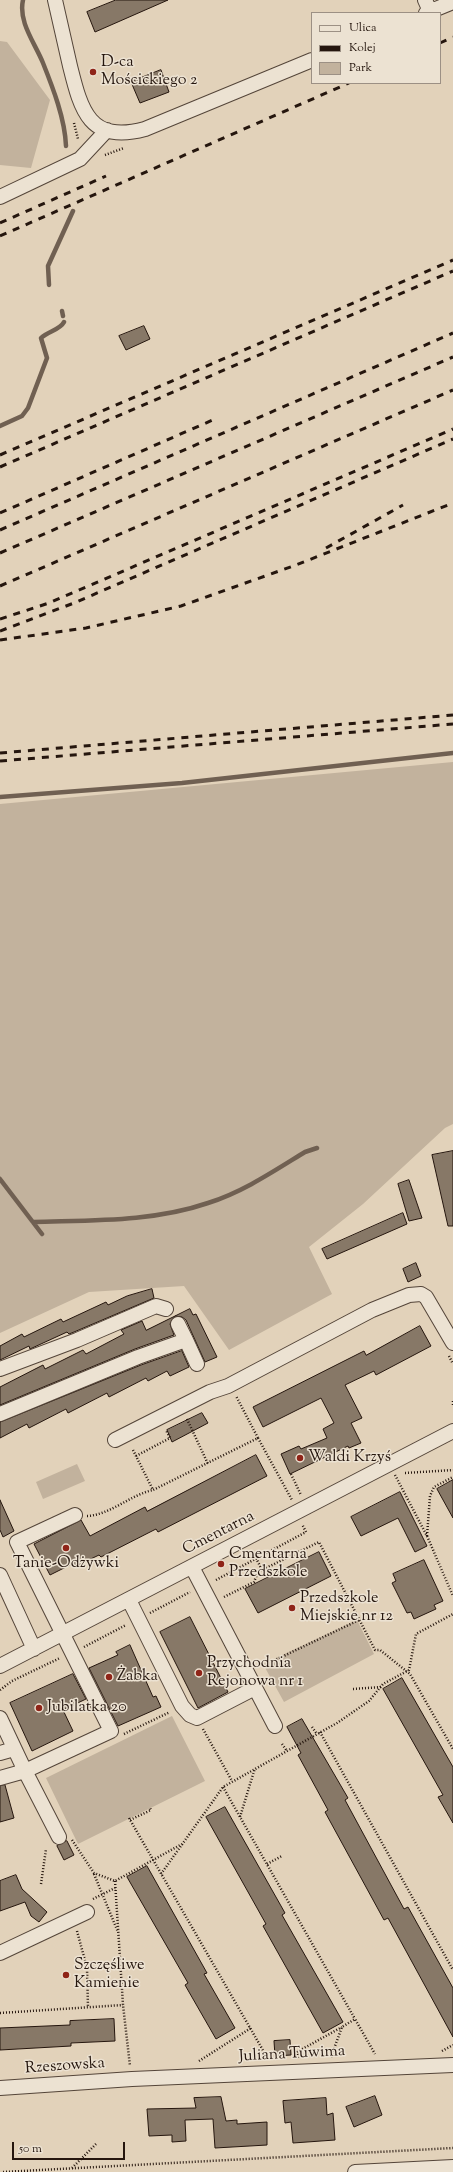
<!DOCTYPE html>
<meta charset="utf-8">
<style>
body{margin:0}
#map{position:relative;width:453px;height:2172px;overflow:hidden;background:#e2d2ba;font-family:"Sorts Mill Goudy",serif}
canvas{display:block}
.legend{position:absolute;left:311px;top:12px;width:130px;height:72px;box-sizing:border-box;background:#ece2d2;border:1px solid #9c9084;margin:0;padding:5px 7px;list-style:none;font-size:12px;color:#25160e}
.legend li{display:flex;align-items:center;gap:8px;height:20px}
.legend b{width:20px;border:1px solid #9c9084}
.scale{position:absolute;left:12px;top:2142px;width:113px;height:18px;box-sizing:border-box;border:2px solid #25160e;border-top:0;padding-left:5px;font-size:12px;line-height:14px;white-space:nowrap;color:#25160e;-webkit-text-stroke:3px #ece2d2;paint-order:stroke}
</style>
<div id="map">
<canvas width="453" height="2172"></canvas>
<ul class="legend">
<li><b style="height:5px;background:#ece2d2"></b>Ulica</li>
<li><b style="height:5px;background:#25160e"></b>Kolej</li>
<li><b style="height:11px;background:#c2b29d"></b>Park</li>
</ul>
<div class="scale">50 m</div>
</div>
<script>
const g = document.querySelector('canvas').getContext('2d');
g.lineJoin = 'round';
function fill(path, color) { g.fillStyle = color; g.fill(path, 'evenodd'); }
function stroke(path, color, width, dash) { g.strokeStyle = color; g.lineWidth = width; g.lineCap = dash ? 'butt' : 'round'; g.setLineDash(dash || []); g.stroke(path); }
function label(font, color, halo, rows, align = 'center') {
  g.font = font + ' "Sorts Mill Goudy",serif'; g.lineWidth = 3; g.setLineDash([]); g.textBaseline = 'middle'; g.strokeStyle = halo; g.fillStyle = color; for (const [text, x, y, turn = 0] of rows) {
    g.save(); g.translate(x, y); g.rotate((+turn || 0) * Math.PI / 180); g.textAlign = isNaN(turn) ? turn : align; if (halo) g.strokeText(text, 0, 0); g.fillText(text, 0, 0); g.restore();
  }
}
fill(new Path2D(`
 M0,41L7,42L50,100L31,168L0,165Z
 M453,762V1124L445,1128L363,1204L309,1247L332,1294L229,1350L184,1286L89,1292L0,1333V804Z
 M77,1464L85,1481L43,1499L36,1482Z
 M357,1620L374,1654L284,1702L263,1664Z
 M172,1716L205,1781L78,1844L46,1778Z`), '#c2b29d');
stroke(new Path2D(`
 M23,0C18,22 35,43 43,63C53,88 65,119 66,146
 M49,285L48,266L73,211
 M62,311L63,316
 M0,426L22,416L28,408L47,358L41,338C48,331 60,330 64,322
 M0,797L182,783L453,753
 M0,1179L42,1234
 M33,1222C91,1220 153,1222 208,1203C243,1192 274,1171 305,1152L317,1148`), '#706052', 4.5);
const building = new Path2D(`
 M116,0H168L95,32L87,12Z
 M161,70L169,92L140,103L131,82Z
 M144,326L150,339L126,350L119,336Z
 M453,1151V1226H448L432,1155Z
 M409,1180L422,1218L409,1221L398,1184Z
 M403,1213L407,1224L327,1259L322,1249Z
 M416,1263L421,1276L408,1282L403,1269Z
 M152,1289L154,1298L74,1332L69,1334L67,1332L30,1349L29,1346L0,1360V1346L22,1334L24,1337L61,1319L63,1322L106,1302L108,1305L127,1296Z
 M190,1309L193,1315L196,1314L217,1357L205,1362L186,1320L182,1317L175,1316L170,1324L174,1335L135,1349L0,1405V1387L43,1365L45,1369L83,1350L86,1354L124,1334L121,1330L142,1321L146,1330Z
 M420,1326L431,1346L376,1375L374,1371L345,1385L362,1418L351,1423L361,1443L349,1448L348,1446L290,1474L281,1454L299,1446L301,1449L327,1438L323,1429L334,1423L321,1398L263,1427L253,1407L364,1351L366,1355Z
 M182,1351L189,1367L170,1376L167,1371L148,1381L146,1378L109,1397L107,1393L68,1413L66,1409L29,1428L27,1424L0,1438V1422L141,1365Z
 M202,1413L208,1423L172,1442L167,1430Z
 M256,1455L267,1476L158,1532L156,1529L101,1557L99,1555L74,1567L72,1564L50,1575L34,1544L81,1520L90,1536L145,1507L147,1511Z
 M453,1480V1518L437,1489Z
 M400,1492L427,1546L415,1552L398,1518L361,1536L351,1517Z
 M0,1500L14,1531L3,1537L0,1530Z
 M319,1552L331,1576L258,1613L245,1589Z
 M424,1560L443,1601L434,1605L436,1609L414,1619L411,1612L407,1613L392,1583L396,1581L393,1574Z
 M190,1617L228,1692L198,1708L160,1632Z
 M130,1645L153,1697L156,1696L161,1707L118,1726L89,1668L118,1655L116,1652Z
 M73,1674L86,1699L63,1710L73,1731L32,1751L10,1703Z
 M402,1678L453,1767V1823L438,1797L443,1795L383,1689Z
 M302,1719L348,1798L345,1800L404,1909L408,1907L453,1988V2037L388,1918L384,1920L325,1812L328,1810L298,1755L301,1753L287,1727Z
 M5,1785L14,1818L0,1822V1786Z
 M225,1807L285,1913L282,1915L343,2022L323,2033L263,1926L266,1924L206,1817Z
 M67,1841L74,1855L64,1860L57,1846Z
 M147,1866L207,1973L204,1974L235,2028L216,2039L185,1985L188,1983L127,1877Z
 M16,1875L22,1889L47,1912L39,1922L31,1916L25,1902L0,1911V1881Z
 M114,2019L115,2041L71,2043V2046L0,2050V2028L70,2025V2021Z
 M290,2040L291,2055L275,2056L274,2041Z
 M375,2096L382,2115L354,2127L346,2107Z
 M221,2097L226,2121L237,2120V2124L267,2122V2145L215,2148L213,2119L185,2120L186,2141L172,2142V2135L149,2136L147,2109L196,2108L194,2098Z
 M326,2098L327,2115L333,2113L335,2140L293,2143L291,2122L285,2123L283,2101Z`);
fill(building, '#877867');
stroke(building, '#25160e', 1);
const minor = new Path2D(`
 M55,0C60,22 65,44 70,66C81,110 89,144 145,129L312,60
 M425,0L430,11
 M426,13L453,2
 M0,197L80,159L107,130
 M178,1324L186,1340
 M0,1369L77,1340L156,1306L166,1309
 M0,1414L138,1357L186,1340L197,1364
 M115,1440L210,1392L228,1386L372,1310L409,1295L421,1294L426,1297L453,1343
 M192,1567L275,1726
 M0,1575L34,1649
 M129,1600L182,1706L190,1715L197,1718L255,1688
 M0,1666L453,1431
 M0,1718L25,1771L0,1778
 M0,1753L14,1749
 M59,1837L25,1771L111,1731L17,1542L75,1515
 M0,1953L87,1912
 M0,2088L132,2079L453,2065
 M355,2172L453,2167`);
stroke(minor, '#544539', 16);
stroke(new Path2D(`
 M74,123L78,139
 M105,155L124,148
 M449,1356L453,1364
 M453,1401V1407
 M187,1419L208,1464
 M258,1438L292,1500
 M133,1450L153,1490L258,1438L236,1396
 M136,1456L170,1438L166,1430
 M405,1473L453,1470
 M291,1474L301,1495
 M395,1475L427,1536L453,1596
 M87,1516C110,1515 130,1495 153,1490
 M427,1536L430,1496L434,1487L453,1477
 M256,1558L262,1570L319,1542L375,1650H380L410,1674L453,1749
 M216,1580L306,1532L302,1524
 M224,1597L254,1582L258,1572L262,1570
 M150,1613L190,1592
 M84,1647L126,1625
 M271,1662L359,1620
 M353,1689L381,1687
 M0,1690L12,1681L60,1658
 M312,1727L317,1734
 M203,1729L232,1781
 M320,1732L453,1970
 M124,1734L170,1712
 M282,1744L287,1751
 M223,1787L355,2019
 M240,1817L255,1768
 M129,1818L268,2059
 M130,1820L151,1810L150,1808
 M72,1840L94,1873L115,1881L182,1844
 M267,1864L282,1856
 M94,1874L118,1932
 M161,1874L223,1787L337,1723L369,1701L383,1684L409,1670L416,1634L453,1614
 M115,1881L123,2005L130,2066
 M41,1884L46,1849
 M93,1899L115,1888
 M77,1931L87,1968L88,2007
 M0,2013L123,2005
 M442,2051L453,2045
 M331,2057L342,2027L355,2019L375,2054
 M298,2058L297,2052L342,2027
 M199,2061L251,2028
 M72,2168L96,2144
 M3,2172L453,2148`), '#25160e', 2.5, [1, 2]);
stroke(minor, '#ece2d2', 14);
stroke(new Path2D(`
 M440,43L453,37
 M0,223L106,176
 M0,236L349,83
 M0,455L453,260
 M0,467L453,271
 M0,513L215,419
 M0,530L453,333
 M326,548L403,505
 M0,553L453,357
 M0,586L453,390
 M0,619L49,603L453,429
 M0,631L74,603L453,439
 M0,640L86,628L181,606L296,565L453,503
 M0,753L453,715
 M0,761L453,724`), '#25160e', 3, [7, 7]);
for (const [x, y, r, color] of [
 [93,72,4,"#8f2418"],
 [300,1458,4,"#8f2418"],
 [66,1548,4,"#8f2418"],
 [221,1564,4,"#8f2418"],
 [292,1608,4,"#8f2418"],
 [199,1673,4,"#8f2418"],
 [109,1677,4,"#8f2418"],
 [39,1708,4,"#8f2418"],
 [66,1975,4,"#8f2418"]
]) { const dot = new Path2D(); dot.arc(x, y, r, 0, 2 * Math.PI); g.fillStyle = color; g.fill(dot); stroke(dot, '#ece2d2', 1.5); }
label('16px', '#25160e', '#ece2d2', [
 ["D-ca",101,63],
 ["Mościckiego 2",101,81],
 ["Waldi Krzyś",308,1458],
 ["Cmentarna",229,1555],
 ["Przedszkole",229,1573],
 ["Tanie-Odżywki",66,1564,"center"],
 ["Przedszkole",300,1599],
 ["Miejskie nr 12",300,1617],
 ["Przychodnia",207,1664],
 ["Rejonowa nr 1",207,1682],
 ["Żabka",117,1677],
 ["Jubilatka 20",47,1708],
 ["Szczęśliwe",74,1966],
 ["Kamienie",74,1984]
], 'left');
label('16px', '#25160e', '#ece2d2', [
 ["Cmentarna",219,1534,-27],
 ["Juliana Tuwima",292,2055,-3],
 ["Rzeszowska",65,2067,-4]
]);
</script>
